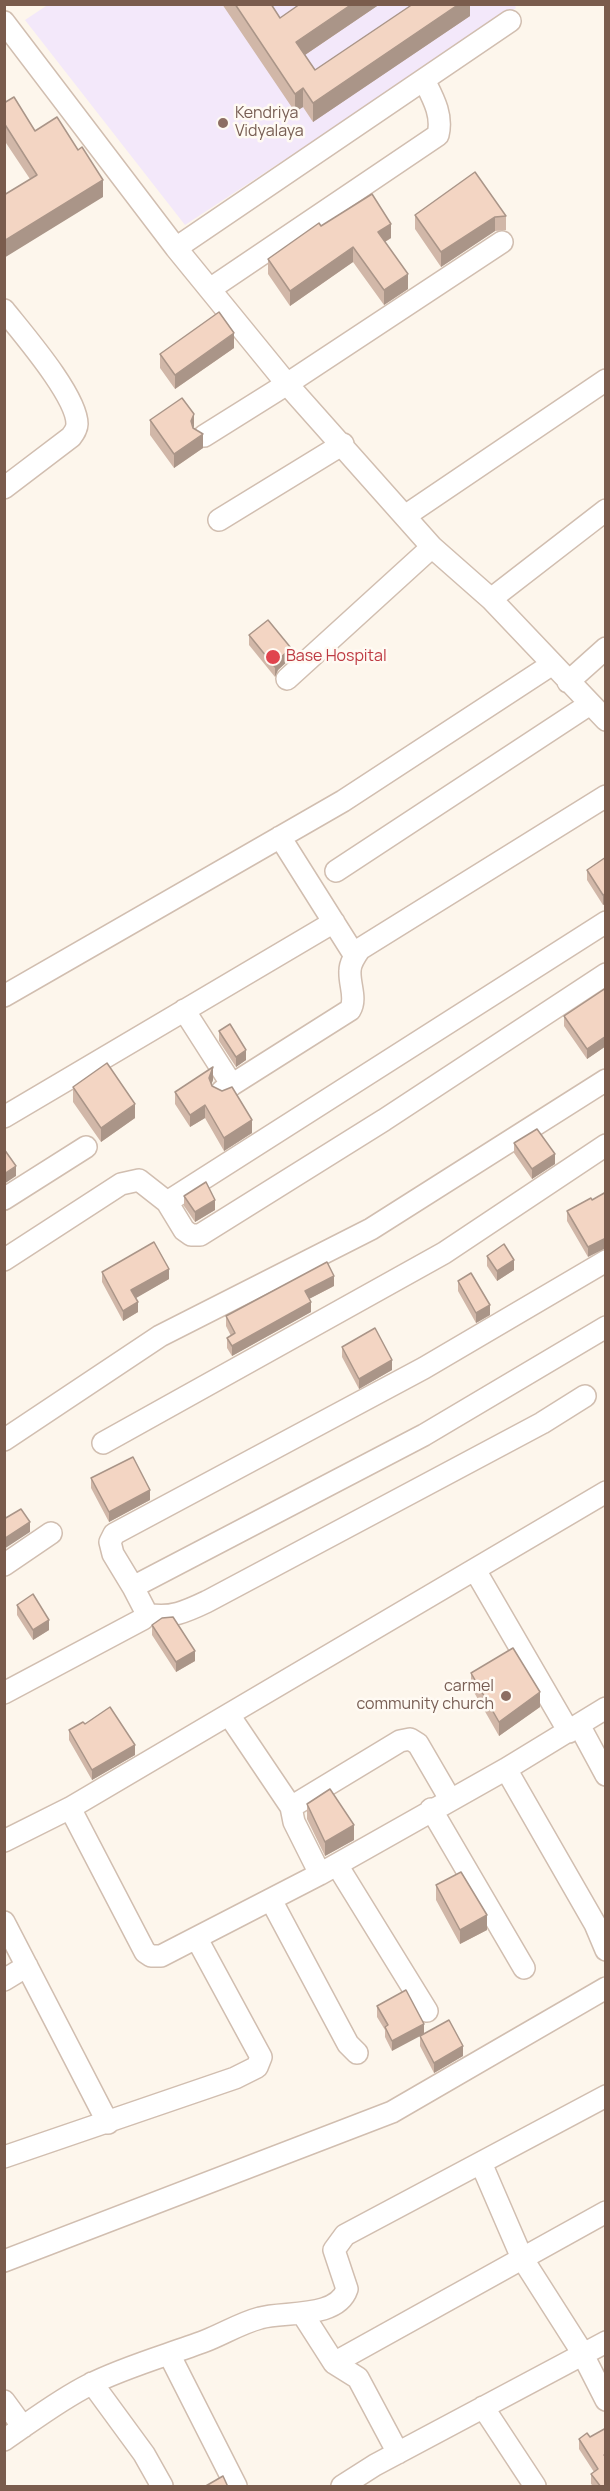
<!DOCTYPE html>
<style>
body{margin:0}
#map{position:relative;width:610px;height:2491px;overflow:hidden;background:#fdf6ec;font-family:Manrope,sans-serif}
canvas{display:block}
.frame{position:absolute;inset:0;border:6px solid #7a5c4d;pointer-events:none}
</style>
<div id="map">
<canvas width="610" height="2491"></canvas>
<div class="frame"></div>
</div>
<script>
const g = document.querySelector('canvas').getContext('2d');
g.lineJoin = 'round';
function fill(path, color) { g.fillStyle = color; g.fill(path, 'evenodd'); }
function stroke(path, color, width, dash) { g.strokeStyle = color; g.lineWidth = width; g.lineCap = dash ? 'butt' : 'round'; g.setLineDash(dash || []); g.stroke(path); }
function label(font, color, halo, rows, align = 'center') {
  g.font = font + ' Manrope,sans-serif'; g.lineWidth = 5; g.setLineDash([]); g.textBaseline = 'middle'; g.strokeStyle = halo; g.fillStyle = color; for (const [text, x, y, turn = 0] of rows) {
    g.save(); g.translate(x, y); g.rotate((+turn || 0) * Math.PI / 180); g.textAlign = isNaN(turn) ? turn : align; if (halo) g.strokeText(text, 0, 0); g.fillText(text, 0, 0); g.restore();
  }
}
fill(new Path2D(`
 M49,4H514L516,8L185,225L25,20Z`), '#f3e8fa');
const minor = new Path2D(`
 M4,22L176,248L287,384L432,547L491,599L606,720
 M176,248L510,21
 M210,289L438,135C443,115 433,98 424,80
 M4,310C23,334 77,396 77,424C77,429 74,433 71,437L4,488
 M204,436L287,384L502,242
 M405,516L606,380
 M219,520L343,444
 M491,599L606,510
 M287,679L432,547
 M568,682L606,648
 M280,837L355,956
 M336,871L590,704
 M4,996L343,801L551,665
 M184,1010L232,1085
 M222,1091L350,1010C357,999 349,984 350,971C350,963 355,956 360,949L606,796
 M4,1117L334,922
 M4,1199L86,1147
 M167,1202L606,922
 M4,1260L121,1184L139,1180L167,1202L184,1230L191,1235H200L384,1120L606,974
 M4,1440L160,1336L371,1229L606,1080
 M103,1443L444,1253L606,1145
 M4,1565L51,1533
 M475,1570L569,1732
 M133,1587L113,1554L110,1542L114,1534L424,1368L606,1261
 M147,1614C171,1619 187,1611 208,1601L542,1423L585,1396
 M4,1693L143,1619L147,1614L133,1587L424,1435L606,1327
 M229,1715L291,1807
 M579,1725L606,1775
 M506,1769L595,1924L606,1950
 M70,1808L145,1952L151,1956H161L320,1874L506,1769L606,1708
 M431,1809L524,1968
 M4,1841L70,1808L606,1492
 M337,1865L427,2011
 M320,1874L294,1822L291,1807L400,1741L410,1739L418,1744L450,1799
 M271,1900L348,2044L357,2053
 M4,1922L108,2123
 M4,1980L27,1966
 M4,2157L235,2078L257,2067L261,2057L197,1939
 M481,2163L522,2258L580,2349L606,2400
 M4,2261L392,2112L606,1988
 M302,2313L334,2363L606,2212
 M169,2354L236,2486
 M334,2363L358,2378L398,2453
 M92,2383L144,2454L162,2486
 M4,2401L23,2427
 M483,2407L535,2486
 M4,2440C32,2421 59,2400 89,2385C124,2367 168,2355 205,2341C223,2334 241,2323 260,2318C284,2311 337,2319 347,2289L334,2250L345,2235L606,2096
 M342,2486L375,2465L606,2342`);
stroke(minor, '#d1beb0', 24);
stroke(minor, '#fff', 21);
fill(new Path2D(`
 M222,4H271L280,18L300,4H380L305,55L315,70L470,4V16L313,122L303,107L295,112Z
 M4,103L35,131L103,197L30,179L4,140Z
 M415,215L506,216V230L495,231L441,267L415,229Z
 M321,226L391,238L385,242L408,289L384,305L353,262L290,306L268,274V259Z
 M234,348L175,389L160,368V354Z
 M150,420L194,428L203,448L174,468L150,435Z
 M249,635L291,658L278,670L275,677L249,645Z
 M606,857V903L603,905L587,880V870Z
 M606,988V1046L587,1059L564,1026V1016Z
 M219,1031L246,1060L236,1067L219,1041Z
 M213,1080L211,1085L252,1133L224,1151L205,1118L190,1127L175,1104V1092Z
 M73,1087L135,1118L101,1142L73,1102Z
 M514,1143L555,1164L532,1179L514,1153Z
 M184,1196L215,1210L195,1222L184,1206Z
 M591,1198L588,1257L567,1221V1211Z
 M487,1256L514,1270L497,1281L487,1266Z
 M102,1272L169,1279L135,1298L138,1312L123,1321L102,1282Z
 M458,1281L490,1315L476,1323L458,1291Z
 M334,1286L309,1299L311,1312L232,1356L227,1348V1338L231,1336L226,1326V1316Z
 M342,1347L392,1370L359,1389L342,1357Z
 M91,1478L150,1500L109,1522L91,1488Z
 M17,1605L49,1630L33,1640L17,1615Z
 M152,1625L195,1661L176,1672L152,1635Z
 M471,1673L540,1707L499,1736L471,1687Z
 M69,1730L135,1755L92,1780L69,1740Z
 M307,1804L354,1840L325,1856L307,1819Z
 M436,1885L487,1930L460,1944L436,1900Z
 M406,1990L392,2051L385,2037V2030L377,2017V2006Z
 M420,2036L463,2056L434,2073L420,2046Z
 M587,2433L606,2487H594L591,2484V2474L594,2472L579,2449V2439Z`), '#d1b7a8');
fill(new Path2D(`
 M352,4H380L296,61V42Z
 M459,4H470V16L313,122V103Z
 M303,88V107L295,112V94Z
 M103,180V197L4,258V241Z
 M495,217V231L441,267V252Z
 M391,224V238L378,246V232Z
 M353,247V262L290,306V291Z
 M408,274V289L384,305V290Z
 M234,333V348L175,389V375Z
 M194,414V429L191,421Z
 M203,434V448L174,468V454Z
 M291,648V658L278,670L275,677V667L278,660Z
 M606,893V903L603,905V895Z
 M606,1036V1046L587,1059V1049Z
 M246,1050V1060L236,1067V1057Z
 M213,1067V1080L209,1091V1078Z
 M135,1104V1118L101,1142V1128Z
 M205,1105V1118L190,1127V1115Z
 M252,1120V1133L224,1151V1138Z
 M555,1154V1164L532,1179V1169Z
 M16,1166V1176L4,1184V1174Z
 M215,1200V1210L195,1222V1212Z
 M606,1238V1248L588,1257V1247Z
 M514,1260V1270L497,1281V1271Z
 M169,1269V1279L131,1301V1290Z
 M334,1276V1286L305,1301V1291Z
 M138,1302V1312L123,1321V1311Z
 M311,1302V1312L232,1356V1346Z
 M490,1305V1315L476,1323V1313Z
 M392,1360V1370L359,1389V1379Z
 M150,1490V1500L109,1522V1512Z
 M30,1522V1532L4,1549V1539Z
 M49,1620V1630L33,1640V1630Z
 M195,1651V1661L176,1672V1662Z
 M540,1692V1707L499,1736V1722Z
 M135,1745V1755L92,1780V1770Z
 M354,1825V1840L325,1856V1842Z
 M487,1915V1930L460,1944V1930Z
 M424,2024V2034L392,2051V2041Z
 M463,2046V2056L434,2073V2063Z`), '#aa9588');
const building = new Path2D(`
 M235,4H271L280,18L300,4H352L296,42L315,70L413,4H459L313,103L303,88L295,94Z
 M14,97L35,131L57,117L78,150L82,147L103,180L4,241V195L37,175L4,123V103Z
 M475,172L506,216L495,217L441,252L415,215Z
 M372,194L391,224L378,232L408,274L384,290L353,247L290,291L268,259L319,223L321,226Z
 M219,312L234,333L175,375L160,354Z
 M182,398L194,414L191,421L193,428L203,434L174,454L150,420Z
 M268,620L291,648L278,660L275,667L249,635Z
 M606,857V893L603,895L587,870Z
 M606,988V1036L587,1049L564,1016Z
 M230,1024L246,1050L236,1057L219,1031Z
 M107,1063L135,1104L101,1128L73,1087Z
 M213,1067L209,1078L212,1086L222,1091L232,1087L252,1120L224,1138L205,1105L190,1115L175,1092Z
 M537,1129L555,1154L532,1169L514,1143Z
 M4,1149L16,1166L4,1174Z
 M206,1182L215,1200L195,1212L184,1196Z
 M606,1192V1238L588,1247L567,1211L591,1198L592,1200Z
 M154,1242L169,1269L131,1290L138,1302L123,1311L102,1272Z
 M504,1244L514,1260L497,1271L487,1256Z
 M327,1262L334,1276L305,1291L311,1302L232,1346L227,1338L235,1333L226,1316Z
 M471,1273L490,1305L476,1313L458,1281Z
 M375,1328L392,1360L359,1379L342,1347Z
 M133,1457L150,1490L109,1512L91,1478Z
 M21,1509L30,1522L4,1539V1519Z
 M33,1594L49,1620L33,1630L17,1605Z
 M173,1617L195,1651L176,1662L152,1625L162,1618Z
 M513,1648L540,1692L499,1722L471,1673Z
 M110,1707L135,1745L92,1770L69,1730L83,1722L85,1724Z
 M330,1789L354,1825L325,1842L307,1804Z
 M461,1872L487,1915L460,1930L436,1885Z
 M406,1990L424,2024L392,2041L385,2027L388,2025L377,2006Z
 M449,2020L463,2046L434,2063L420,2036Z
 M606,2428V2455H604L606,2457V2487H601L591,2474L598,2469L579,2439L587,2433L590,2437Z
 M223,2476L228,2487H204Z`);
fill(building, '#f3d5c3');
stroke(building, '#aa9588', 1.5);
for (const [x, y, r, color] of [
 [223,123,6,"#8d6e63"],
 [273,657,8,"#e0444e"],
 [506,1696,6,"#8d6e63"]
]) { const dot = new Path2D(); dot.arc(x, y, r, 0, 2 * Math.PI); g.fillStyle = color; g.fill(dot); stroke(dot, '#fffaf3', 2); }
label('16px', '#785e54', '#fffaf3', [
 ["Kendriya",235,114],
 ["Vidyalaya",235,132],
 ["carmel",494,1687,"right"],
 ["community church",494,1705,"right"]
], 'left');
label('16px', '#be3a42', '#fffaf3', [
 ["Base Hospital",286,657]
], 'left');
</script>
